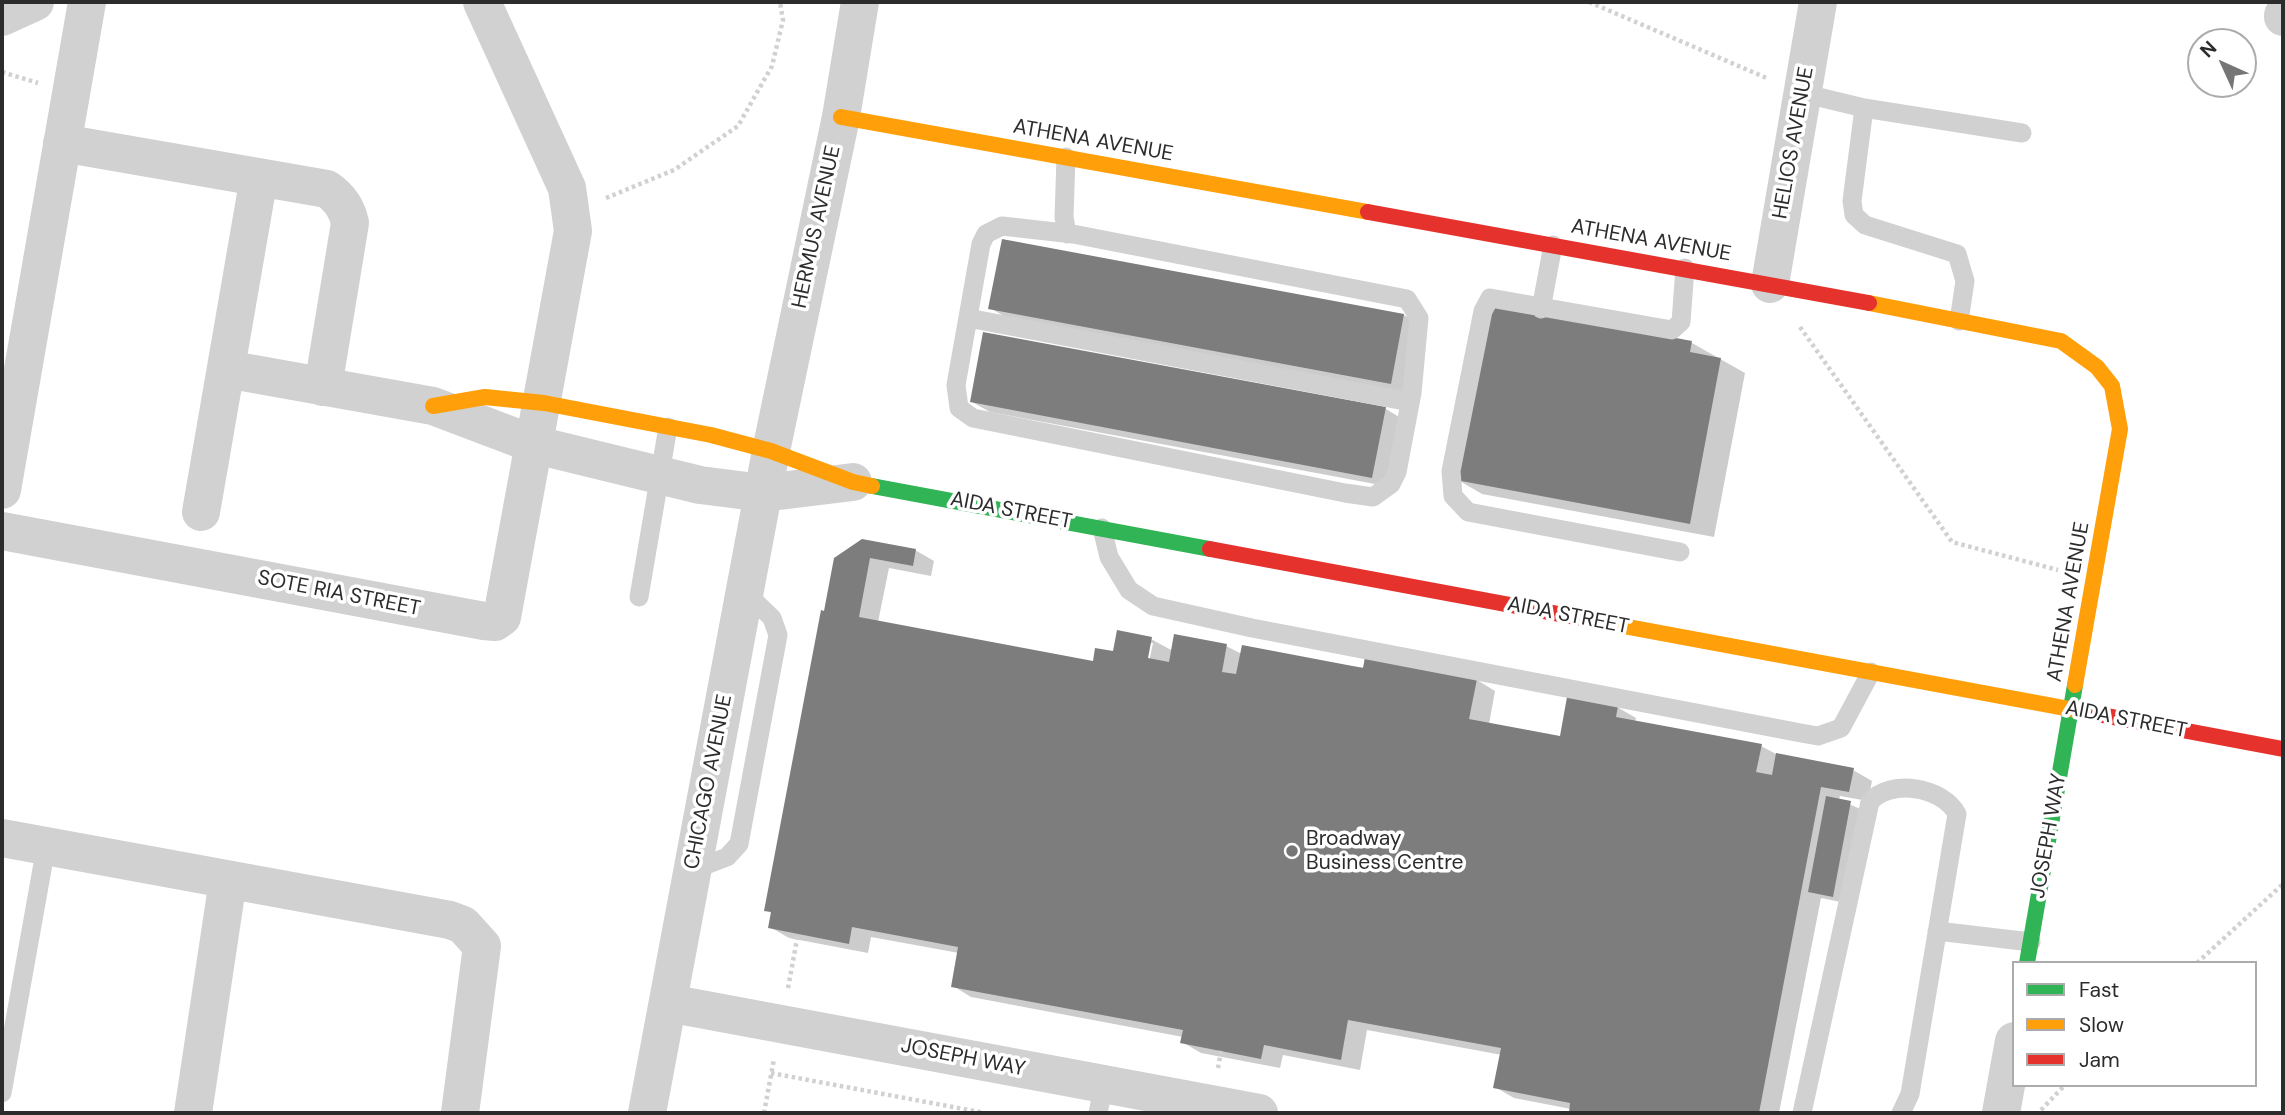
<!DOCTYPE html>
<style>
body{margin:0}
#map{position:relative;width:2285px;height:1115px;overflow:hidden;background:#fff;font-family:"DM Sans",sans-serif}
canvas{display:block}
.frame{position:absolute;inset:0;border:4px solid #2c2c2c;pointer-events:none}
.legend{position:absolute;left:2012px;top:961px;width:245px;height:126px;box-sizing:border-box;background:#fff;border:2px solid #ababab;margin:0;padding:9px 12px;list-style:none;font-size:21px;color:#2c2c2c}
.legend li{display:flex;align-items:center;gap:14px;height:35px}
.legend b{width:35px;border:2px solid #ababab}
.north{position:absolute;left:2187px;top:28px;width:70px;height:70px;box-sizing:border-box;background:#fff;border:2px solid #ababab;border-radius:50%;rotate:315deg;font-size:19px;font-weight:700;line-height:28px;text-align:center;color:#2c2c2c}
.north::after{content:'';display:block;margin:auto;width:24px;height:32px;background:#767676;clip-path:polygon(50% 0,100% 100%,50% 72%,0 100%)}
</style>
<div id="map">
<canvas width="2285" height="1115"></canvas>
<div class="frame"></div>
<ul class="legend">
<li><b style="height:9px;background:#30b455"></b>Fast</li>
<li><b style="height:9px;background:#ff9f0a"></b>Slow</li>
<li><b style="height:9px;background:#e5322d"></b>Jam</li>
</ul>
<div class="north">N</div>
</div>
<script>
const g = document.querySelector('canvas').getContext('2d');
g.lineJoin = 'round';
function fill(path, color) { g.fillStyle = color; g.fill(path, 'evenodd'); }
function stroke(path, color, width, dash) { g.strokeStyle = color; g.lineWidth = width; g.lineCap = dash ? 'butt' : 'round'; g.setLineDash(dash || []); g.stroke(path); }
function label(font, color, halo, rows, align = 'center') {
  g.font = font + ' "DM Sans",sans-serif'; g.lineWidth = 7; g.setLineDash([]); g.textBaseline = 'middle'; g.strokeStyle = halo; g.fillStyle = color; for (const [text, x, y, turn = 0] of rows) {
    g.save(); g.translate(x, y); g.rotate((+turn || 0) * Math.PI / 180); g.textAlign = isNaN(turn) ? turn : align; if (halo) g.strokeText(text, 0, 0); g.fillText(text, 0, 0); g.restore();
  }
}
fill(new Path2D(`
 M1491,305L1692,343L1745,373L1714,537L1482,494L1458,480Z
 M990,308L1404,315L1422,326L1410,394L1009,319Z
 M972,402L1386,409L1404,420L1391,487L990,412Z
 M915,550L934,561L931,576L889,568L878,622L1094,663L1151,639L1173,651L1226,646L1242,654L1477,680L1495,691L1489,724L1561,738L1617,707L1636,718L1635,722L1761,746L1778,755L1853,770L1872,781L1868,801L1840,796L1839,800L1863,810L1846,903L1821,898L1779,1113H1571V1109L1514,1098L1495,1087L1502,1055L1367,1030L1360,1070L1283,1055L1280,1068L1201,1053L1182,1042L1183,1037L971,997L953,986L959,953L871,937L868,953L789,938L770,927L773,914L766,910L836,559ZM1149,643H1153L1148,667L1145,666Z`), '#0003');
fill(new Path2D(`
 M1002,239L1404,314L1391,384L988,309Z
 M1489,303L1692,341L1690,352L1721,358L1690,524L1456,480Z
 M983,332L1386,407L1372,478L970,402Z
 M862,539L916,549L913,566L870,558L859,617L1093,661L1095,648L1113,651L1117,630L1152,637L1148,658L1169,662L1174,634L1227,644L1222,672L1236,674L1242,645L1363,668L1365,657L1477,679L1469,719L1560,736L1567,697L1618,706L1616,717L1762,744L1756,772L1772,775L1776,753L1854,768L1849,792L1821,787L1759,1113H1569L1570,1103L1493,1088L1501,1048L1348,1020L1341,1060L1264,1045L1261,1059L1180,1043L1183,1030L951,987L958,947L852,927L849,944L768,928L771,912L764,911L821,610L824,611L834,558Z
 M1826,796L1851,801L1833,897L1808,892Z`), '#7d7d7d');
stroke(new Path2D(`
 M1589,2L1769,79
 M2,72L38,83
 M606,198L674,170L738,126L772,66L783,20L780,2
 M1800,327L1952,542L2058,570
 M2197,963L2283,884
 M788,988L798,934
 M1218,1068L1221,1051
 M771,1073L985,1113
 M2041,1110L2065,1085
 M764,1113L774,1059`), '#d1d1d1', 4.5, [3.5, 3.5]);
stroke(new Path2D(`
 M1802,93L1864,108L1852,201L1854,215L1865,225L1957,254L1965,281L1959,321
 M1864,108L2022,133
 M1066,157L1064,217L1067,234
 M1002,226L1073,234L1407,299L1419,318L1412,393L1397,472L1391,484L1373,497L1345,493L973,418L959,408L956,385L981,244L986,234Z
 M1541,309L1553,245
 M968,318L1410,402
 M1102,528L1109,557L1129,590L1153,606L1252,628L1801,733L1818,736L1841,728L1871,672
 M1680,552L1468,512L1453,496L1451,471L1483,311L1490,298L1672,330L1681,322L1685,268
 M639,597L668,427
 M693,870L727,857L739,844L778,635L772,618L745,592
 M1937,931L2031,942
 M2,1093L46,847
 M1098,1113L1104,1084
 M1802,1113L1870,802C1890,778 1943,787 1957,814L1910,1094L1901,1113`), '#d1d1d1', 19);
stroke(new Path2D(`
 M2283,15V17
 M2,17L35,2
 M62,143L327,189C340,198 347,208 350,223L323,387
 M1770,284L1818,2
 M226,369L433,406L536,445L700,485L763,493L853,482
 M2,490L87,2
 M201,512L259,177
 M2,531L484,621L495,622L502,617L573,231L567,188L482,2
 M2,838L450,920L463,925L482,946L460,1113
 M668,1003L1259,1113
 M193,1113L228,880
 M647,1113L771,451L841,117L860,2
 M2001,1113L2014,1041`), '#d1d1d1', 38);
stroke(new Path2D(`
 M872,486L1210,549
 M2027,963L2075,685`), '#30b455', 16);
stroke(new Path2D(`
 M841,117L1368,212
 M1869,303L2061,341L2097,367L2112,386L2120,429L2075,685
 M433,406L485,397L544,403L711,435L771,451L853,482L872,486
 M1607,623L2086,712`), '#ff9f0a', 16);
stroke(new Path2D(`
 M1368,212L1869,303
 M1210,549L1607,623
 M2086,712L2283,749`), '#e5322d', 16);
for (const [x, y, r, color] of [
 [1292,851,7,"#767676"]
]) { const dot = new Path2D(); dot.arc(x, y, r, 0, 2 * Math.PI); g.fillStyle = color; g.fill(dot); stroke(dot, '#fff', 2.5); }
label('21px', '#2c2c2c', '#fff', [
 ["ATHENA AVENUE",1093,141,10],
 ["HELIOS AVENUE",1794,143,-80],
 ["HERMUS AVENUE",817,227,-78],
 ["ATHENA AVENUE",1651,241,10],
 ["AIDA STREET",1011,511,11],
 ["SOTE RIA STREET",339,594,11],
 ["ATHENA AVENUE",2069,602,-80],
 ["AIDA STREET",1568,616,11],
 ["AIDA STREET",2126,720,11],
 ["CHICAGO AVENUE",709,782,-79],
 ["JOSEPH WAY",2049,836,-80],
 ["JOSEPH WAY",963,1058,11]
]);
label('21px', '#2c2c2c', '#fff', [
 ["Broadway",1306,839],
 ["Business Centre",1306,863]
], 'left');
</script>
